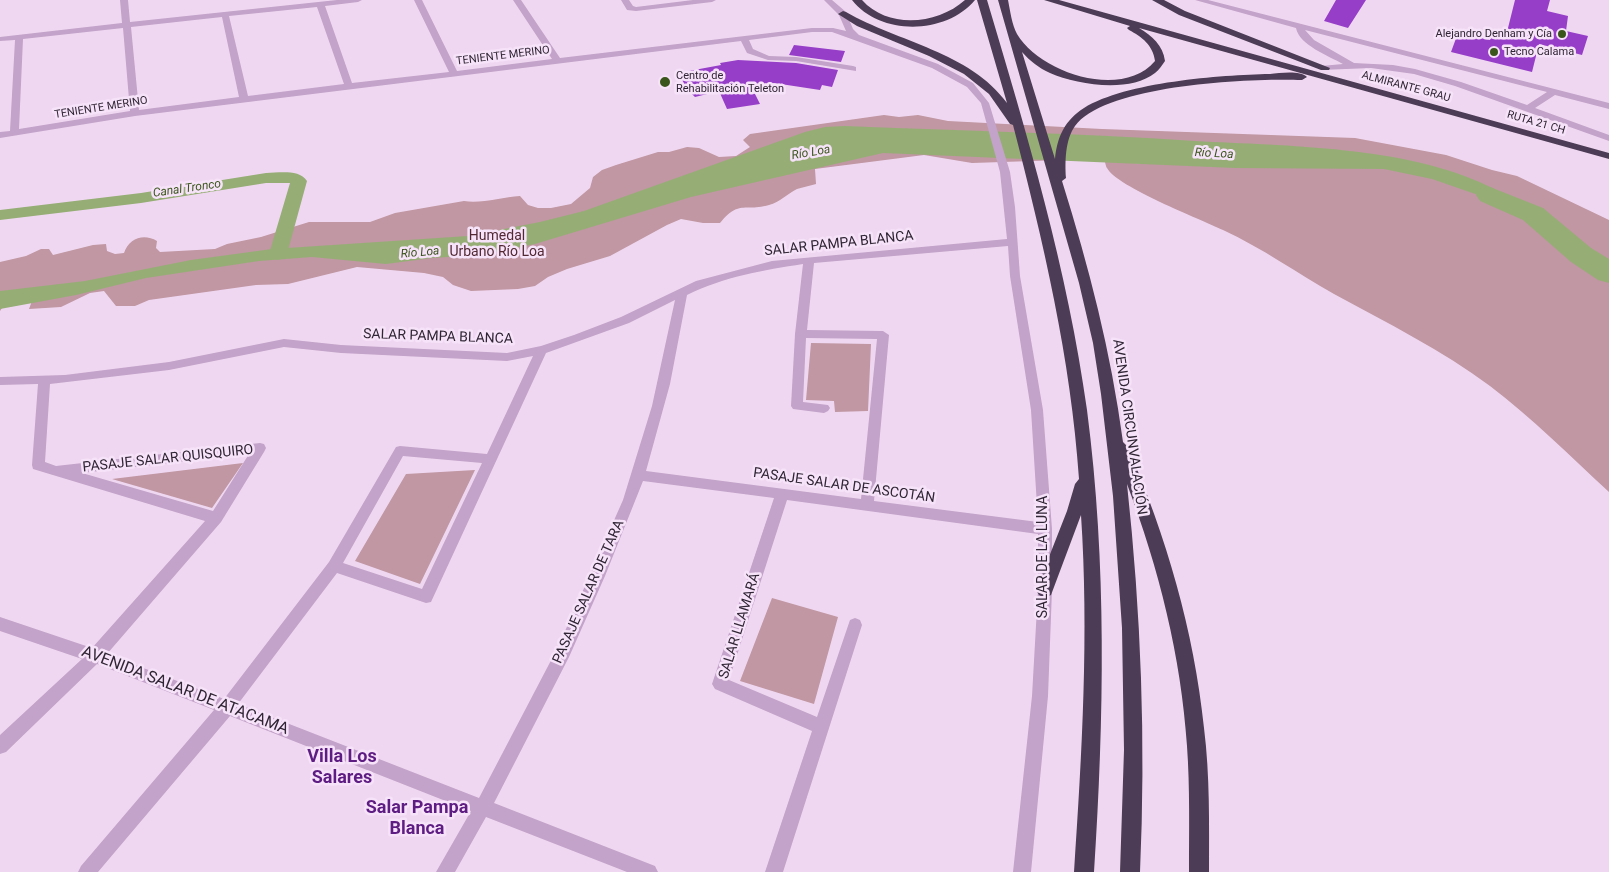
<!DOCTYPE html>
<meta charset="utf-8">
<style>
body{margin:0}
canvas{display:block;background:#efd7f1}
</style>
<canvas width="1609" height="872"></canvas>
<script>
const g = document.querySelector('canvas').getContext('2d');
g.lineJoin = 'round';
function fill(path, color) { g.fillStyle = color; g.fill(path, 'evenodd'); }
function stroke(path, color, width, dash) { g.strokeStyle = color; g.lineWidth = width; g.lineCap = dash ? 'butt' : 'round'; g.setLineDash(dash || []); g.stroke(path); }
function label(font, color, halo, rows, align = 'center') {
  g.font = font + ' Roboto,sans-serif'; g.lineWidth = 5; g.setLineDash([]); g.textBaseline = 'middle'; g.strokeStyle = halo; g.fillStyle = color; for (const [text, x, y, turn = 0] of rows) {
    g.save(); g.translate(x, y); g.rotate((+turn || 0) * Math.PI / 180); g.textAlign = isNaN(turn) ? turn : align; if (halo) g.strokeText(text, 0, 0); g.fillText(text, 0, 0); g.restore();
  }
}
fill(new Path2D(`
 M884,115L899,117L918,115L948,121L1102,129L1355,138L1446,155L1492,170L1517,176L1609,220V492C1570,456 1532,418 1490,386C1442,350 1387,323 1334,294C1297,273 1262,248 1223,230C1200,219 1117,187 1107,168C1106,167 1105,162 1105,161L1149,164L1123,158L972,163L924,155L815,169L816,184C810,186 803,187 797,189C787,194 780,202 769,205C746,212 739,199 720,223H703L681,219L667,225L610,256L567,269L548,277L535,286L518,289L471,291L453,285L443,277L424,273L357,267L288,284L256,285L149,300L135,306H116L104,291L90,293L61,307L29,309L32,301L4,305L0,311V262L26,256L41,249H49L53,255L93,245L106,244L107,251L115,254L124,253C129,238 144,233 157,241L156,248L160,252L215,249L227,244L261,237L309,222H370L395,213L464,201C481,204 502,197 520,196L528,205L538,208H551L571,204L590,188L593,177L602,170L616,165L658,152H669L687,147L699,148L719,157L736,156L750,147L743,140L750,134Z
 M811,343L871,344L868,411L835,412L834,401L806,400Z
 M243,463L212,508L112,479Z
 M475,470L420,584L355,561L406,474Z
 M772,598L838,617L814,704L740,681Z`), '#c097a2');
fill(new Path2D(`
 M845,126C962,131 1079,133 1195,141C1286,146 1406,146 1488,186C1504,193 1518,205 1533,214L1432,179L1384,169L1235,168L883,153L691,197L535,244L481,255L432,258L386,264L312,257L259,261L146,278L76,295L0,309V291L85,281L191,260L272,249L468,236L540,222L584,211L805,132L825,127Z`), '#96ae76');
fill(new Path2D(`
 M266,173C279,173 299,169 307,181L287,254L284,258L278,260L272,258L269,254L290,183H266L141,203L0,220V210L141,193Z`), '#96ae76');
fill(new Path2D(`
 M1490,187L1543,208L1591,248L1609,259V283L1598,280L1571,262L1523,220L1480,201L1476,195L1480,189Z`), '#96ae76');
fill(new Path2D(`
 M1336,0H1366L1348,28L1324,21Z
 M1515,0H1550L1547,11L1568,16L1566,31L1588,36L1582,55L1539,44L1532,72L1451,52L1458,33L1490,40L1494,32L1506,36Z
 M794,45L845,51L841,62L789,55Z
 M738,60L796,63L838,70L832,87L822,85L820,90L774,83L750,84L760,104L727,109L719,91L695,97L688,90L678,73L721,65L720,63Z`), '#963ec8');
fill(new Path2D(`
 M120,0H128L130,22L337,0H362L358,2L325,6L352,83L449,72L414,0H422L457,71L552,59L513,0H521L560,58L812,28H833L846,31L839,15L824,0H832L846,12L853,29L859,35L938,64L973,83L989,103L1010,172L1015,207L1020,276L1043,410L1052,529V590L1048,696L1031,872H1013L1032,696L1038,590V534L787,500L729,680L817,717L850,620L855,618L860,620L862,625L783,872H765L812,731L715,689L712,684L774,498L643,481L605,576L569,657L494,803L655,866L658,872H627L486,817L455,872H436L471,811L230,716L98,872H78L81,866L214,710L97,664L6,752L0,754V735L82,659L0,631V617L92,648L205,521L33,469L32,465L38,384L0,385V377L65,375L169,362L284,339L341,345L507,353L541,346L574,335L621,317L696,281L772,261L1007,239L1000,172L981,103L967,87L932,68L832,32H812L749,40L753,49L769,56L796,57L853,66L856,67V71L796,61L768,60L747,53L741,41L135,116L0,138V132L10,131L15,40L0,41V37L122,23ZM317,7L344,84L248,96L229,16ZM222,17L239,97L139,110L131,27ZM123,28L130,111L19,129L23,39ZM1008,246L1010,276L1031,410L1038,522L874,501L889,335L883,331L807,330L814,263ZM803,264L795,334L791,406L793,409L824,413L828,411L830,408L828,405L803,402L806,338L877,339L861,499L646,471L670,384L687,295C723,277 764,270 803,264ZM675,300L652,406L623,500L558,647L479,798L238,704L337,573L426,603L431,602L546,353L629,323ZM284,347L341,353L507,361L533,356L487,454L400,446L396,447L329,562L224,699L107,654L221,522L264,452L266,448L264,444L260,443L56,466L45,462L50,384L169,370ZM249,454L213,511L82,473ZM403,456L482,463L422,589L343,563Z
 M621,0H629L633,6L636,7L693,0H716L712,2L636,11L627,10Z
 M1195,0H1208L1609,103V109L1555,95L1535,108L1609,135V141L1455,86L1414,74L1371,68L1321,70V66L1343,64C1329,56 1299,45 1296,28ZM1305,30L1547,92L1527,105L1461,82L1415,69L1393,65L1354,63L1314,40Z`), '#c3a3c9');
fill(new Path2D(`
 M852,0H862C888,29 937,25 965,0H975C946,35 880,36 852,0Z
 M977,0H987C1027,134 1068,271 1087,410C1107,564 1104,718 1094,872H1074C1082,753 1089,634 1081,515L1051,595L1045,598L1039,595L1036,590L1067,511L1075,484L1079,479C1071,359 1043,241 1013,125L1010,124L989,94L964,74L929,56L857,26L838,14L843,11L846,12C898,42 970,52 1007,103Z
 M998,0H1008C1010,10 1012,25 1017,34C1040,73 1122,100 1155,61C1153,45 1142,37 1129,30L1127,28L1130,26L1044,0H1059L1609,153V159L1139,28C1152,36 1163,45 1165,61C1162,65 1159,70 1155,73C1130,93 1077,85 1050,73C1039,68 1030,61 1022,52L1055,159C1057,137 1065,120 1084,108C1126,82 1220,75 1270,74C1280,73 1300,70 1307,77L1302,80C1252,78 1106,84 1075,126C1065,140 1065,162 1066,178L1062,181C1089,267 1111,352 1123,442L1128,447C1166,537 1194,630 1204,728C1210,776 1209,824 1209,872H1189C1189,830 1190,788 1187,746C1181,656 1159,569 1127,484C1141,613 1146,742 1140,872H1120L1124,750L1122,628L1113,496L1101,394L1093,343L1079,283Z
 M1152,0H1164L1185,11L1330,68L1329,70H1321L1179,15Z`), '#4d3c55');
for (const [x, y, r, color] of [
 [1562,34,5,"#3a551b"],
 [1494,52,5,"#3a551b"],
 [665,82,6,"#3a551b"]
]) { const dot = new Path2D(); dot.arc(x, y, r, 0, 2 * Math.PI); g.fillStyle = color; g.fill(dot); stroke(dot, '#f7e3f9', 2); }
label('11px', '#2f2534', '#f7e3f9', [
 ["Alejandro Denham y Cía",1552,34,"right"],
 ["Tecno Calama",1504,52],
 ["Centro de",676,76],
 ["Rehabilitación Teleton",676,89]
], 'left');
label('11px', '#2f2534', '#f7e3f9', [
 ["TENIENTE MERINO",503,56,-7],
 ["ALMIRANTE GRAU",1406,87,15],
 ["TENIENTE MERINO",101,108,-9],
 ["RUTA 21 CH",1536,123,16]
]);
label('italic 12px', '#3a551b', '#f7e3f9', [
 ["Río Loa",811,153,-10],
 ["Río Loa",1214,154,3],
 ["Canal Tronco",187,189,-8],
 ["Río Loa",420,253,-5]
]);
label('14px', '#522933', '#f7e3f9', [
 ["Humedal",497,236],
 ["Urbano Río Loa",497,252]
]);
label('14px', '#2f2534', '#f7e3f9', [
 ["SALAR PAMPA BLANCA",839,244,-6],
 ["SALAR PAMPA BLANCA",438,337,2],
 ["AVENIDA CIRCUNVALACIÓN",1129,427,82],
 ["PASAJE SALAR QUISQUIRO",168,459,-6],
 ["PASAJE SALAR DE ASCOTÁN",844,486,8],
 ["SALAR DE LA LUNA",1043,557,-90],
 ["PASAJE SALAR DE TARA",589,592,-66],
 ["SALAR LLAMARÁ",740,626,-73]
]);
label('16px', '#2f2534', '#f7e3f9', [
 ["AVENIDA SALAR DE ATACAMA",185,691,21]
]);
label('bold 18px', '#5e1d83', '#f7e3f9', [
 ["Villa Los",342,757],
 ["Salares",342,778],
 ["Salar Pampa",417,808],
 ["Blanca",417,829]
]);
</script>
